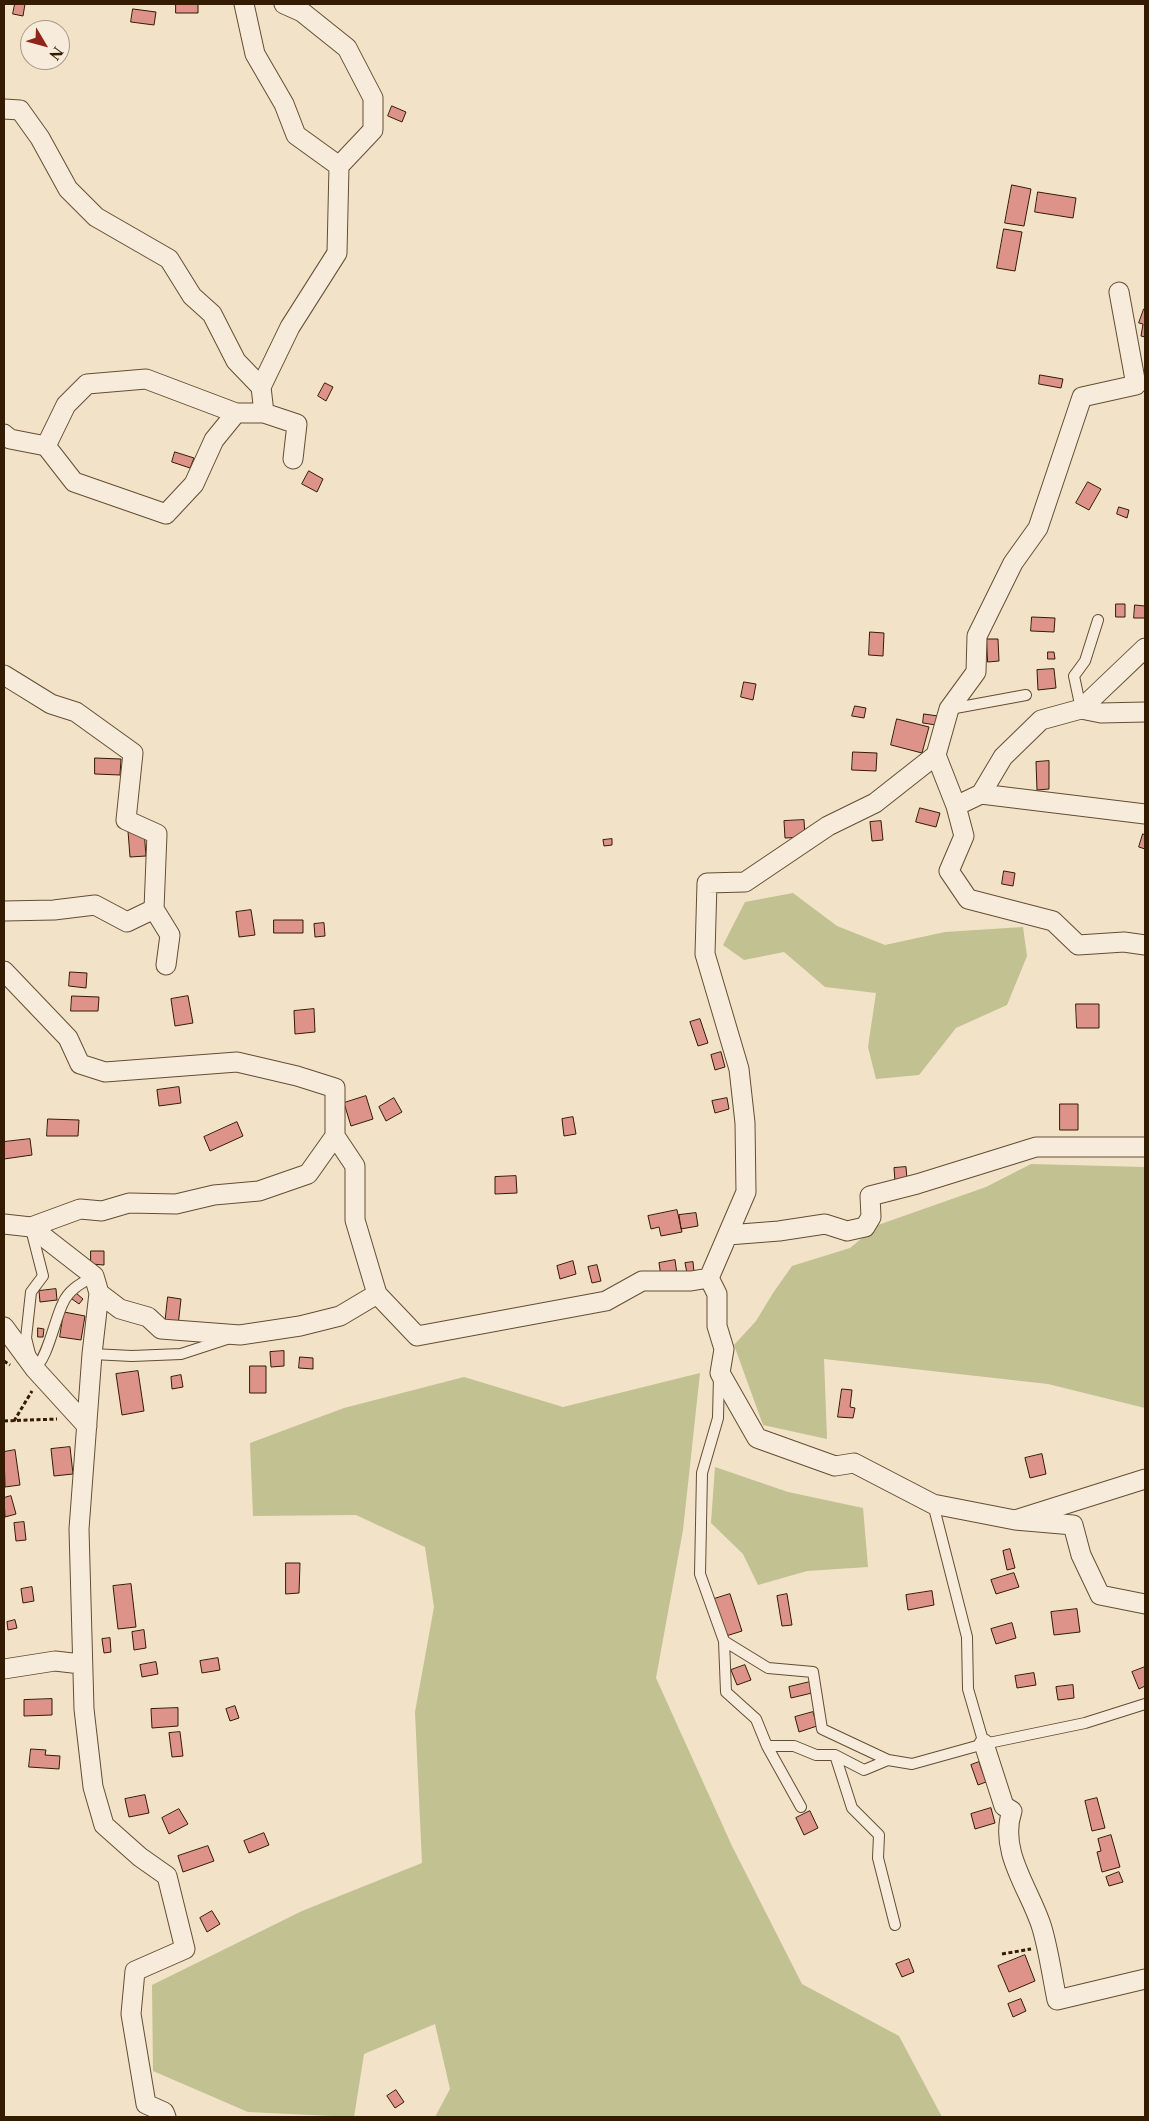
<!DOCTYPE html>
<style>
body{margin:0}
#map{position:relative;width:1149px;height:2121px;overflow:hidden;background:#f2e2c7;font-family:"Libre Caslon Text",serif}
canvas{display:block}
.frame{position:absolute;inset:0;border:5px solid #331c01;pointer-events:none}
.north{position:absolute;left:20px;top:20px;width:50px;height:50px;box-sizing:border-box;background:#f7ecdb;border:1px solid #a99984;border-radius:50%;rotate:127deg;font-size:14px;font-weight:700;line-height:20px;text-align:center;color:#331c01}
.north::after{content:'';display:block;margin:auto;width:18px;height:22px;background:#8f2418;clip-path:polygon(50% 0,100% 100%,50% 72%,0 100%)}
</style>
<div id="map">
<canvas width="1149" height="2121"></canvas>
<div class="frame"></div>
<div class="north">N</div>
</div>
<script>
const g = document.querySelector('canvas').getContext('2d');
g.lineJoin = 'round';
function fill(path, color) { g.fillStyle = color; g.fill(path, 'evenodd'); }
function stroke(path, color, width, dash) { g.strokeStyle = color; g.lineWidth = width; g.lineCap = dash ? 'butt' : 'round'; g.setLineDash(dash || []); g.stroke(path); }
fill(new Path2D(`
 M793,893L837,926L885,945L945,932L1023,927L1027,956L1007,1005L956,1028L919,1075L876,1079L868,1047L876,993L825,987L784,952L744,960L723,945L745,902Z
 M1031,1164L1145,1167V1408L1048,1384L824,1359L827,1439L763,1425L734,1345L756,1321L773,1293L792,1266L850,1248L878,1225L986,1187Z
 M700,1373L683,1530L656,1678L732,1846L802,1984L899,2036L942,2117H435L450,2089L435,2024L364,2054L354,2117L248,2112L153,2071L152,1985L302,1911L422,1863L415,1712L434,1607L425,1547L356,1515L253,1516L250,1443L344,1408L464,1377L563,1407Z
 M715,1467L788,1492L863,1508L868,1567L807,1571L758,1585L743,1554L711,1523Z`), '#c1c191');
const building = new Path2D(`
 M15,4H25L23,16L13,14Z
 M176,4H198V13H176Z
 M133,9L156,12L154,25L131,22Z
 M392,106L406,112L402,122L388,116Z
 M1012,185L1031,189L1024,226L1005,223Z
 M1038,192L1076,198L1073,218L1035,212Z
 M1004,229L1022,232L1015,271L997,268Z
 M1144,309H1145V337L1141,336L1143,324L1139,323Z
 M1040,375L1063,379L1061,388L1039,384Z
 M325,383L333,387L326,401L318,396Z
 M175,452L194,458L190,468L172,462Z
 M309,471L323,479L317,492L302,484Z
 M1088,482L1101,489L1089,510L1076,503Z
 M1119,507L1129,510L1127,518L1117,514Z
 M1116,604H1125V617H1116Z
 M1135,605L1145,606V618H1134Z
 M1032,617L1055,618L1054,632L1031,631Z
 M870,632L884,633L883,656L869,655Z
 M987,639H998L999,661L988,662Z
 M1048,652H1054L1055,659H1048Z
 M1054,669L1056,688L1038,690L1037,670Z
 M744,682L756,684L753,700L741,697Z
 M855,706L866,708L864,718L852,716Z
 M924,714L938,716L936,725L923,723Z
 M897,719L929,727L922,753L891,745Z
 M853,752L877,753L876,771L852,770Z
 M95,758L121,759L120,775L95,774Z
 M1049,761V789L1037,790L1036,762Z
 M920,808L940,813L936,827L916,822Z
 M804,820L805,837L785,838L784,821Z
 M881,821L883,840L872,841L870,822Z
 M144,830L146,856L130,857L128,831Z
 M1143,834L1145,835V849L1139,847Z
 M612,839V845L604,846L603,840Z
 M1004,871L1015,873L1013,886L1002,884Z
 M251,910L255,935L239,937L236,912Z
 M274,920H303V933H274Z
 M324,923L325,936L315,937L314,924Z
 M70,972L87,973L86,988L69,986Z
 M72,996L99,997L98,1011H71Z
 M188,996L193,1023L175,1026L171,999Z
 M1076,1004H1099V1028H1077Z
 M314,1009L315,1032L295,1034L294,1011Z
 M700,1019L708,1043L698,1046L690,1022Z
 M721,1052L725,1067L715,1070L711,1055Z
 M179,1087L181,1103L159,1106L157,1090Z
 M366,1096L373,1119L351,1126L344,1103Z
 M394,1098L402,1112L386,1121L379,1107Z
 M727,1098L729,1109L715,1113L712,1101Z
 M1060,1104H1078V1130H1060Z
 M573,1117L576,1134L564,1136L562,1119Z
 M48,1119L79,1120L78,1136H47Z
 M237,1122L243,1136L210,1151L204,1137Z
 M30,1139L32,1155L4,1159V1142Z
 M906,1167L907,1179L895,1181L894,1168Z
 M516,1176L517,1193L495,1194V1177Z
 M677,1210L682,1232L661,1236L659,1227L651,1229L648,1216Z
 M696,1213L698,1226L681,1229L679,1215Z
 M91,1251H104V1265L91,1264Z
 M675,1260L677,1274L661,1276L659,1263Z
 M573,1261L576,1274L560,1279L557,1266Z
 M693,1262L694,1272L687,1273L685,1263Z
 M597,1265L601,1281L592,1283L588,1267Z
 M56,1289L57,1300L40,1302L39,1291Z
 M76,1293L83,1299L79,1304L72,1299Z
 M168,1297L181,1299L178,1326L165,1325Z
 M64,1312L85,1316L81,1340L60,1337Z
 M38,1328L44,1329L43,1337H38Z
 M284,1351V1366L271,1367L270,1352Z
 M300,1357L313,1358V1369L299,1368Z
 M250,1366H266V1393H250Z
 M138,1371L144,1411L122,1415L116,1374Z
 M181,1375L183,1387L172,1389L171,1377Z
 M842,1389L852,1390L850,1407L855,1408L853,1418L838,1417Z
 M70,1447L73,1474L54,1476L51,1449Z
 M15,1450L20,1485L5,1487L4,1452Z
 M1042,1454L1046,1474L1030,1478L1025,1458Z
 M11,1496L16,1514L5,1517L4,1498Z
 M24,1522L26,1540L16,1541L14,1523Z
 M1010,1549L1015,1568L1007,1570L1003,1551Z
 M286,1563H300L299,1593L286,1594Z
 M1014,1573L1019,1587L996,1594L991,1580Z
 M131,1584L136,1627L118,1629L113,1586Z
 M32,1587L34,1601L23,1603L21,1589Z
 M932,1591L934,1605L908,1610L906,1595Z
 M730,1594L742,1631L726,1636L714,1599Z
 M787,1594L792,1625L782,1626L777,1596Z
 M1077,1609L1080,1632L1054,1635L1051,1612Z
 M15,1620L17,1628L8,1630L7,1622Z
 M1012,1623L1016,1638L996,1644L991,1629Z
 M144,1630L146,1648L134,1650L132,1632Z
 M110,1638L111,1652L104,1653L102,1639Z
 M218,1658L220,1670L202,1673L200,1661Z
 M156,1662L158,1674L142,1677L140,1665Z
 M745,1665L751,1680L737,1685L731,1670Z
 M1145,1667V1686L1139,1689L1132,1672Z
 M1034,1673L1036,1685L1017,1688L1015,1676Z
 M810,1682L812,1693L791,1698L789,1687Z
 M1073,1685L1074,1698L1058,1700L1056,1687Z
 M52,1699V1715L24,1716V1700Z
 M235,1706L239,1718L230,1721L226,1709Z
 M178,1708V1726L152,1728L151,1709Z
 M813,1712L817,1726L799,1732L795,1717Z
 M180,1732L183,1756L172,1757L169,1733Z
 M31,1749L46,1750L45,1755L60,1756L59,1769L29,1767Z
 M979,1762L986,1782L978,1785L971,1765Z
 M145,1795L149,1813L129,1817L125,1799Z
 M1097,1798L1105,1828L1092,1831L1085,1801Z
 M991,1808L995,1823L975,1829L971,1814Z
 M179,1809L188,1824L169,1834L162,1818Z
 M810,1811L818,1828L804,1835L796,1818Z
 M264,1833L269,1845L249,1853L244,1841Z
 M1111,1835L1120,1867L1102,1872L1097,1852L1101,1851L1098,1839Z
 M208,1846L214,1861L183,1872L178,1856Z
 M1119,1872L1123,1882L1109,1886L1106,1877Z
 M212,1911L220,1924L207,1932L200,1918Z
 M1025,1955L1035,1981L1009,1992L998,1966Z
 M909,1959L914,1972L902,1977L896,1964Z
 M1021,1999L1026,2011L1013,2017L1008,2004Z
 M396,2090L404,2102L395,2108L387,2096Z`);
fill(building, '#dd928a');
stroke(building, '#331c01', 1);
const lane = new Path2D(`
 M950,709L1026,695
 M1081,709L1074,676L1085,661L1098,620
 M30,1354L26,1338L31,1292L43,1276L31,1229
 M92,1354L132,1356L181,1354L230,1338
 M34,1368C47,1362 55,1318 63,1303C69,1289 82,1283 94,1276
 M719,1376L718,1418L702,1473L700,1574L724,1641L726,1692L756,1719L767,1746H794L816,1755H835
 M933,1504L967,1637L968,1689L984,1744
 M724,1641L768,1668L813,1672L822,1729L888,1760
 M767,1746L801,1807
 M895,1925L878,1858L879,1835L852,1808L835,1755L864,1770L888,1760L912,1764L984,1744L1085,1723L1145,1704`);
const street = new Path2D(`
 M244,4L255,54L284,104L296,135L339,166
 M4,109L20,110L40,138L68,189L96,217L169,259L192,296L212,314L236,361L261,387L264,413
 M261,387L290,327L337,253L339,166L373,130V98L347,48L302,12L284,4
 M4,434L10,439L46,446L74,482L166,514L194,484L214,440L236,413H264L297,424L293,459
 M46,446L66,405L87,384L146,379L236,413
 M4,675L51,704L76,712L133,753L126,820L157,834L154,909L170,935L166,965
 M1081,709L1101,713L1145,712
 M936,755L956,806L981,794L1003,757L1041,720L1081,709L1145,648
 M981,794L1145,814
 M956,806L964,836L949,871L968,899L1053,921L1078,945L1124,942L1145,945
 M4,911L54,910L95,905L127,922L154,909
 M4,971L68,1038L80,1064L105,1072L237,1062L297,1076L335,1088V1136L308,1174L259,1191L214,1195L176,1204L129,1203L102,1211L80,1209L31,1227
 M335,1136L355,1166V1220L377,1294L417,1336L606,1301L642,1281H691L709,1278L746,1192L745,1123L739,1069L705,954L707,883L745,882L828,826L875,803L936,755L949,709L976,672L977,636L1013,563L1038,528L1082,397L1136,385L1119,292
 M4,1224L31,1227L94,1276L99,1293L92,1354L79,1529L84,1709L93,1787L104,1825L140,1857L167,1876L185,1949L135,1971L131,2014L146,2104L164,2112L166,2117
 M728,1235L779,1231L825,1224L847,1231L865,1227L871,1217L870,1196L917,1184L1036,1147H1145
 M709,1278L717,1294V1326L724,1349L720,1373L757,1438L835,1466L854,1463L933,1504L1015,1520
 M99,1293L120,1309L148,1317L161,1329L240,1335L300,1326L340,1316L377,1294
 M4,1327L35,1369L87,1426
 M1145,1479L1015,1520L1073,1525L1081,1555L1100,1595L1145,1604
 M4,1669L55,1661L81,1664
 M984,1744L1004,1806L1012,1811C998,1852 1031,1891 1042,1928C1049,1952 1052,1976 1057,2000L1145,1979`);
stroke(lane, '#634e32', 12);
stroke(street, '#634e32', 21);
stroke(new Path2D(`
 M4,1361L10,1365
 M4,1421L57,1419
 M14,1421L32,1391
 M1002,1954L1031,1949`), '#331c01', 3, [4, 2.5]);
stroke(lane, '#f7ecdb', 10);
stroke(street, '#f7ecdb', 19);
</script>
